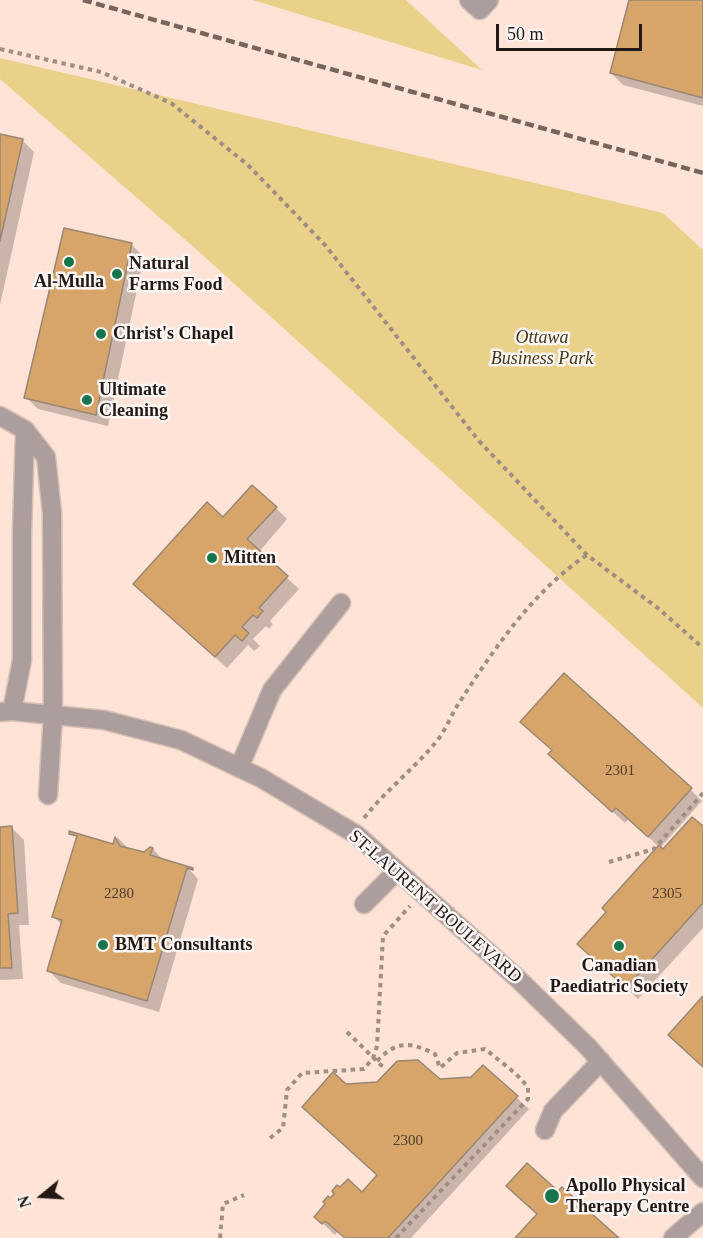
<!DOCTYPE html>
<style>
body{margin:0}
#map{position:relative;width:703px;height:1238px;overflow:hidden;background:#fee3d6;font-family:"Times New Roman",serif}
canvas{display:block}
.north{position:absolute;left:12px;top:1166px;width:60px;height:60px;-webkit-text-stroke:4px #fbf5f3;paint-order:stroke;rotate:252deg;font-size:16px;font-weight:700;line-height:24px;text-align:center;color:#221914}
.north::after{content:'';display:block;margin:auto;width:21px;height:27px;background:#221914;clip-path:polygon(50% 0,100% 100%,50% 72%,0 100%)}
.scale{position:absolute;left:496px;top:24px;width:146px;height:27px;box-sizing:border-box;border:3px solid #221914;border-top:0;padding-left:8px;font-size:18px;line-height:21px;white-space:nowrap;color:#221914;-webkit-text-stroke:4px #fbf5f3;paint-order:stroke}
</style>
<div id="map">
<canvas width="703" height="1238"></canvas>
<div class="north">N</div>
<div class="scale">50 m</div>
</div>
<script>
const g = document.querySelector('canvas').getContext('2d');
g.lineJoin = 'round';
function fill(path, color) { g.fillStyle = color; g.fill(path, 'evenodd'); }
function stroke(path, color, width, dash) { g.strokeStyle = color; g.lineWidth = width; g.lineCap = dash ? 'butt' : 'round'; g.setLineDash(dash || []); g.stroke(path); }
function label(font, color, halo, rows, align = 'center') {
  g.font = font + ' "Times New Roman",serif'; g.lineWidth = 5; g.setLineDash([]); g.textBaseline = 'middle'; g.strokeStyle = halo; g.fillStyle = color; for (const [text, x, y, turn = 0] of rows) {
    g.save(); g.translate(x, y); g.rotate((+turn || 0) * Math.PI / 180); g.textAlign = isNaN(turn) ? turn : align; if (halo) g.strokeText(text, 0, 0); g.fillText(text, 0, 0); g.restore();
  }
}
fill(new Path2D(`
 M253,0H406L482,70Z
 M0,58L663,213L703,250V708L197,250L0,79Z`), '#e9d18a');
fill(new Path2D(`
 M631,0H703V106L623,85L611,73Z
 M0,136L22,140L34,152L0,305Z
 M65,230L132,245L144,257L108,426L38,409L26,397Z
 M276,508L287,519L259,552L299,589L270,621L273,624L269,629L266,626L253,639L260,646L254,651L248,645L227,668L147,595L223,519Z
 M562,766L690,789L702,801L660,848L663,851L703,828V928L638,999L591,956L608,912L659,847L629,819L625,823Z
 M12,828L24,840L29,925H19L23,979L0,980V829Z
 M117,837L128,848L145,854L150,849H153L163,860L187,867L198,879L159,1012L61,983L49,971L62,925L54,917L114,846Z
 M483,1067L529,1109L411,1238H345L338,1231L335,1235L316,1217L336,1194H362L379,1176L345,1085L472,1079Z`), '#0003');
const building = new Path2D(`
 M629,0H703V98L610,73Z
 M0,134L23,139L0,241Z
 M64,228L132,243L96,415L24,398Z
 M252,485L277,507L247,539L288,576L259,608L263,611L257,618L253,615L242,627L249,633L242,641L235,635L215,657L133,584L207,502L223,517Z
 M564,673L692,788L648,837L616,808L612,812L548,754L552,750L520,722Z
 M692,817L703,826V903L626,988L577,944L606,912L602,908L659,845L663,849Z
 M12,826L18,913L8,914L12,968H0V827Z
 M69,831L113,844L115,837L120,846L144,852L150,847L153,848L150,855L193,868V870L187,868L147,1001L47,971L62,920L52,917L77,836L69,834Z
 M703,996V1067L668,1035Z
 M418,1060L440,1079L471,1077L483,1065L518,1096L388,1238H345L325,1221L322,1224L314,1217L325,1204L323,1202L328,1196L330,1198L334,1194L332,1191L337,1185L340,1187L348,1179L362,1192L377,1175L302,1107L333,1072L346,1084L377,1082L397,1061Z
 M527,1163L558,1191L562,1187L619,1238H515L537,1214L506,1186Z`);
fill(building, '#d7a56a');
stroke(building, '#998774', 1.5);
const minor = new Path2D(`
 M469,0L480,10L489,0
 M0,416L25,430L46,457L52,513L53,715L48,795
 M12,711L22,660V532L25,430
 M0,712L12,711L104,720L181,740L261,778L357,835L517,978L588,1047L703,1178
 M239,768L272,690L341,603
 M364,904L397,871
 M545,1130L553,1111L601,1061
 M673,1238L703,1212`);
stroke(minor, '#d6bfb3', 21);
stroke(new Path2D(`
 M0,49L101,72L171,103L248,165L325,245L479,441L587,555L659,609L703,648
 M364,818C386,790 414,769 436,742C446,730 451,715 459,703C494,649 533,591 587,555
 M609,862L654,849L703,793
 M347,1032L383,1067
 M377,1061C397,1040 411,1042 435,1054L440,1068L457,1053L485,1049L515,1073L528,1087V1099L396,1238
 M270,1138L283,1128L287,1090L302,1073L364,1069L373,1058L377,1046L383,936L410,906
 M220,1238L223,1204L244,1195`), '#a08d83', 4, [4.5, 4.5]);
stroke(minor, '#ab9e9d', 18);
stroke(new Path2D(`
 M83,0L703,173`), '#75655d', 4.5, [9, 4.5]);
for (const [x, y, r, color] of [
 [69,262,6,"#17754b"],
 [117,274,6,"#17754b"],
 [101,334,6,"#17754b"],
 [87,400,6,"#17754b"],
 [212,558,6,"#17754b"],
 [103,945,6,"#17754b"],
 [619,946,6,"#17754b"],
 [552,1196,8,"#17754b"]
]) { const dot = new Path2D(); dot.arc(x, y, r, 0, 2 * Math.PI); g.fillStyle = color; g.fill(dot); stroke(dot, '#fbf5f3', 2); }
label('15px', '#4f3c2a', null, [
 ["2301",620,771],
 ["2280",119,894],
 ["2305",667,894],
 ["2300",408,1141]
]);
label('bold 18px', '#221914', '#fbf5f3', [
 ["Natural",129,264],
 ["Farms Food",129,285],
 ["Al-Mulla",69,282,"center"],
 ["Christ's Chapel",113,334],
 ["Ultimate",99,390],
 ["Cleaning",99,411],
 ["Mitten",224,558],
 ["BMT Consultants",115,945],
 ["Canadian",619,966,"center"],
 ["Paediatric Society",619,987,"center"],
 ["Apollo Physical",566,1186],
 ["Therapy Centre",566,1207]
], 'left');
label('italic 18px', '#443919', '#fbf5f3', [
 ["Ottawa",542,338],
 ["Business Park",542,359]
]);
label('18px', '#221914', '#fbf5f3', [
 ["ST-LAURENT BOULEVARD",435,907,41]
]);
</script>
